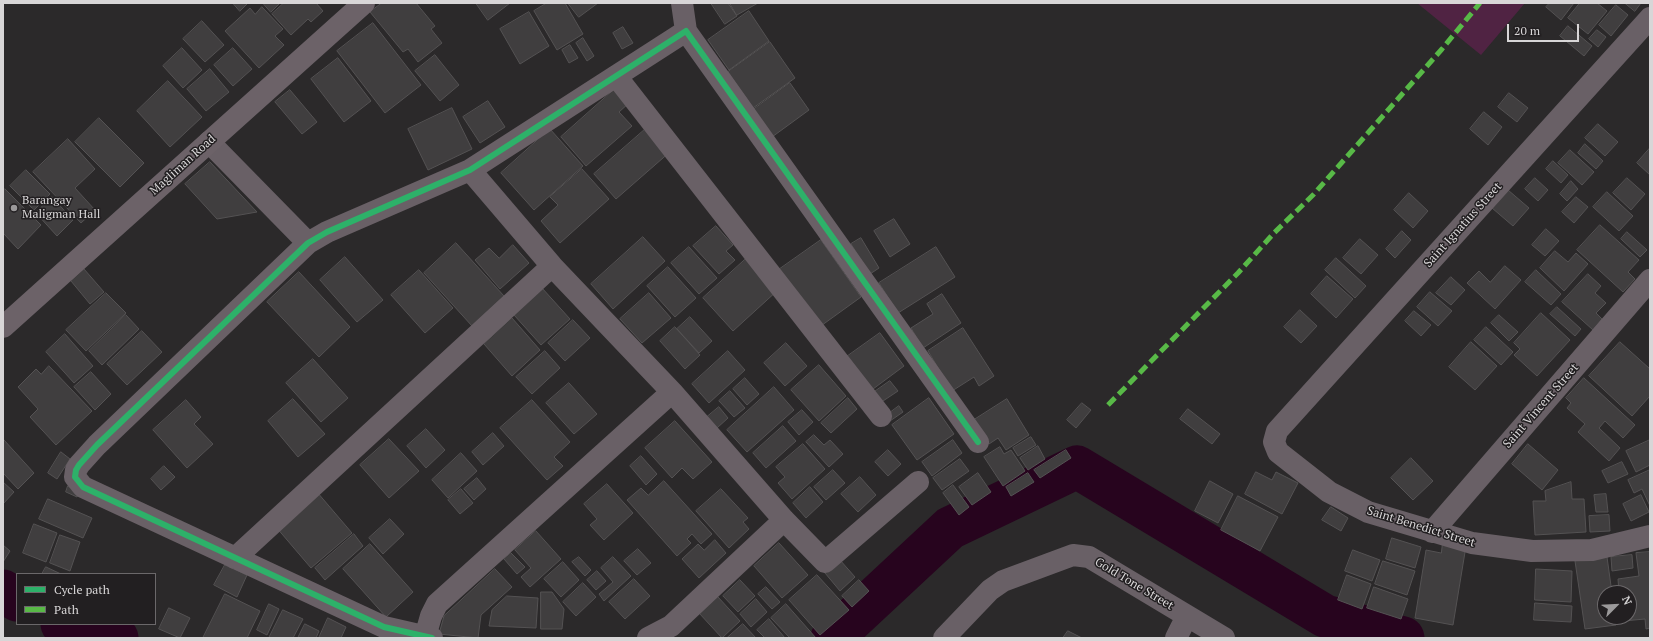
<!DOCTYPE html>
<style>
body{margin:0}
#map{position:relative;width:1653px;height:641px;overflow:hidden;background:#2b292a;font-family:"PT Serif",serif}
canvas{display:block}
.frame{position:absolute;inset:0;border:4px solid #d8d6d7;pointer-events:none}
.legend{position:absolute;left:16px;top:573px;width:140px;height:52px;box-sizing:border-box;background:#221f21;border:1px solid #6b686a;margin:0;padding:5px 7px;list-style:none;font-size:12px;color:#d8d6d7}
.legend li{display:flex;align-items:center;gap:8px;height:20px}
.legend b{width:20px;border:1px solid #6b686a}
.north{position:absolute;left:1597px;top:585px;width:40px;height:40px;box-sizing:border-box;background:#221f21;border:1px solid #6b686a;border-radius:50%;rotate:66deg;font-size:11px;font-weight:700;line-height:16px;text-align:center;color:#d8d6d7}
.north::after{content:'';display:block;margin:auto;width:14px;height:18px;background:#9b999a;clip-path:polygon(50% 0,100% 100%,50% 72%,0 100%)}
.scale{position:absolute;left:1507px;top:24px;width:72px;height:18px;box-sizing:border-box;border:2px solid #d8d6d7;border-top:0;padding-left:5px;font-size:12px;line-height:14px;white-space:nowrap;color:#d8d6d7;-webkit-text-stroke:3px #221f21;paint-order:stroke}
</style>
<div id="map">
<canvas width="1653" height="641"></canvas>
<div class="frame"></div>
<ul class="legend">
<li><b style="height:5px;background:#2db169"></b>Cycle path</li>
<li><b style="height:5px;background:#58b947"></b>Path</li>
</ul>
<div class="north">N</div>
<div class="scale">20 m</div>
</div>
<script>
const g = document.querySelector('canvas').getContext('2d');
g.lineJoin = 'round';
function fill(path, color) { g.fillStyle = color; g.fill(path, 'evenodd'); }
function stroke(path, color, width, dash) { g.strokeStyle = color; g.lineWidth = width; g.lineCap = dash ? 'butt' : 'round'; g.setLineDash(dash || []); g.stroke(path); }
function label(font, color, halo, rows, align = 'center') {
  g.font = font + ' "PT Serif",serif'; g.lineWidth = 3; g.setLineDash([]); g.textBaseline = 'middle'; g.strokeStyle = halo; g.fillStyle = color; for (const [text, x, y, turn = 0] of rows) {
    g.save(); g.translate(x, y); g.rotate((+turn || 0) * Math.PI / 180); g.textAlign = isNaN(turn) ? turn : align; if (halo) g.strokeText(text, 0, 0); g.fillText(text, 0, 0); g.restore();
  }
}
fill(new Path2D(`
 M1417,3H1525L1481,55Z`), '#502343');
stroke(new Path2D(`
 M3,591L17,600
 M62,624L117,638
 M832,638L950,528L1077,467L1325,616L1403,638`), '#27041e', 43);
const building = new Path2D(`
 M233,3H248L240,11Z
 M263,3H280L271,12Z
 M284,3H316L323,11L311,22L308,19L291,35L272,14Z
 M382,3H416L435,26L431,29L442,43L418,62L408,49L403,52L370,12Z
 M476,3H510L488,20Z
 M547,3H565L583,34L557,50L534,11Z
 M568,3H598L579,17Z
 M711,3H728L737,16L725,24Z
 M730,3H758L737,15Z
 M1550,3H1574L1561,20L1546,7Z
 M1580,3H1597L1607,11L1588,34L1568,18Z
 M1625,3H1641L1635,11Z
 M1616,5L1628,15L1611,36L1599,25Z
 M262,7L283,29L275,36L284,45L259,68L225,31L250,8L255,14Z
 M749,11L769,41L729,70L708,40Z
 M529,12L549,46L520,64L500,29Z
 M202,21L224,45L205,62L183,39Z
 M373,23L421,85L385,113L337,51Z
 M1568,26L1592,46L1584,56L1560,36Z
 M623,27L633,43L622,49L613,33Z
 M1597,30L1606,37L1598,47L1589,39Z
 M583,38L594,56L587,61L576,43Z
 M770,42L795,78L753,108L728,72Z
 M570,45L578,58L569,63L562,50Z
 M182,48L202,70L183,88L163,66Z
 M233,48L252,69L233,86L214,65Z
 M435,55L459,85L440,101L415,71Z
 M338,58L371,101L344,122L311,79Z
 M210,69L229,92L206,111L187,89Z
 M168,81L202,117L170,147L137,111Z
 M790,83L809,110L772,137L753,110Z
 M616,88L629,103L619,112L632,126L586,166L561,137Z
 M290,90L317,122L302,134L275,102Z
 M1509,93L1528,108L1517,122L1498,107Z
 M488,101L505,127L480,143L463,117Z
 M452,108L472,149L428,170L408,129Z
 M1484,112L1502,127L1488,145L1470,129Z
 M99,118L144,163L120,187L75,142Z
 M1598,124L1618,142L1605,156L1585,138Z
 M649,126L671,151L616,199L594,174Z
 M550,129L583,166L534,210L501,173Z
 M68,139L95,169L75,188L95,210L81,223L33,172Z
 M1585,144L1603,161L1596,169L1578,153Z
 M1650,148V175L1637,163Z
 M1570,150L1594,172L1582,185L1558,163Z
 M1553,161L1568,175L1561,183L1546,169Z
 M210,162L257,212L217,219L185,184Z
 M582,169L609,199L560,243L541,221L558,205L550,197Z
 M26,170L50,194L34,210L10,186Z
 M1535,178L1548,190L1538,201L1525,189Z
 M1627,178L1645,194L1631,210L1613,193Z
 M1571,181L1578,189L1567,201L1560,194Z
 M5,189L41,225L18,249L3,233V191Z
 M1508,190L1529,208L1513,226L1492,208Z
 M1607,192L1633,216L1619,231L1593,207Z
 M1409,193L1428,211L1413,228L1394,210Z
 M52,197L73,220L57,236L36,213Z
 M1576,197L1588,207L1574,223L1562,212Z
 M894,219L910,244L890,257L874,231Z
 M1600,225L1639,260L1628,272L1635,279L1623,292L1577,250Z
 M716,226L733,245L726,251L735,260L719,274L693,246Z
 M1546,229L1559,241L1545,256L1532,245Z
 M1402,231L1411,240L1395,258L1386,249Z
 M1627,232L1647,250L1640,257L1621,239Z
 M643,237L665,261L613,309L591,284Z
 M861,238L879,268L870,274L851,244Z
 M1360,239L1378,255L1361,274L1343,258Z
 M821,240L861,297L818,328L777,271Z
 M456,243L504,296L472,326L424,273Z
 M513,245L529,263L500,289L475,260L489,248L499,258Z
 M689,247L717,278L699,294L671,263Z
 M936,247L955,277L898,313L879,283Z
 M1555,251L1568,262L1576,253L1588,264L1564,291L1540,268Z
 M345,257L383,300L357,322L320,280Z
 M748,257L778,290L733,331L703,298Z
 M1336,258L1366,286L1355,298L1325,270Z
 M1505,266L1521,280L1495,309L1467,283L1479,271L1490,282Z
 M668,267L696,298L675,317L647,286Z
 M84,269L104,292L90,304L71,281Z
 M419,270L453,308L425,333L391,295Z
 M1536,270L1561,294L1551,305L1525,282Z
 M299,272L350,327L319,357L267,302Z
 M1588,274L1601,286L1595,293L1606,303L1596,313L1602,319L1593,330L1562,302Z
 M1327,276L1353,299L1336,318L1311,294Z
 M1451,277L1465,290L1451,305L1436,293Z
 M542,288L570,319L541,345L514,315Z
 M1430,292L1452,311L1438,326L1417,307Z
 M106,293L126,313L86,351L66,330Z
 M649,293L671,318L642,343L620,319Z
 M942,294L961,323L923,348L911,328L933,314L927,304Z
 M1557,307L1581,329L1575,336L1550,314Z
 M1300,310L1317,326L1301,343L1284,327Z
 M1414,311L1431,325L1421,336L1405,321Z
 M1541,313L1570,340L1537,376L1514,355L1520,349L1514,343Z
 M126,315L139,329L102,365L89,351Z
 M1499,315L1518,332L1509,341L1491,323Z
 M690,317L712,341L699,353L677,329Z
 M512,318L540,350L512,376L484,344Z
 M573,320L590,338L565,361L548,343Z
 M675,327L700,355L685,369L660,341Z
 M1486,327L1513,352L1501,365L1474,340Z
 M963,328L994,376L979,386L974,377L952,391L928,351Z
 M142,331L162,352L127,385L107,364Z
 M880,333L904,366L869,392L845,358Z
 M65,334L93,366L74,383L46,352Z
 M1471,342L1497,366L1475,390L1449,367Z
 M1620,342L1650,369V396L1632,416L1589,376Z
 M786,343L807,366L785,386L764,363Z
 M545,351L560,368L532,394L516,377Z
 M728,351L745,370L709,403L692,384Z
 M313,359L348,398L321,422L286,383Z
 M819,365L846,396L819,421L791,390Z
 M49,366L92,411L56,445L30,417L38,409L18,387L36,369L41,374Z
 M91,372L111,394L95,410L74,387Z
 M745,378L759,394L747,405L733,389Z
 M1584,378L1635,425L1623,438L1605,421L1599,428L1620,448L1609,461L1578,432L1585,424L1567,408L1571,403L1566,398Z
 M890,381L898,391L877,405L870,395Z
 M569,383L597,414L574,434L546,403Z
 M774,387L794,410L747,452L727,430Z
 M730,391L745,408L734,417L719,401Z
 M848,398L857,409L831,433L821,423Z
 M929,398L954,434L917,460L892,425Z
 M293,399L325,434L298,457L268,421Z
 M1007,399L1029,435L1006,450L998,438L989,444L974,420Z
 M186,400L201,417L194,424L213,444L187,468L153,430Z
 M532,400L570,442L554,457L563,466L547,480L500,428Z
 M1082,403L1091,410L1076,428L1067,420Z
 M899,406L903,412L890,421L887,415Z
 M719,407L728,418L717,428L707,417Z
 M1188,409L1220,434L1212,444L1180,419Z
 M802,410L813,422L799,435L788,422Z
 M675,421L712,462L693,479L682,468L672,478L645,448Z
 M783,426L796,441L766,468L753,453Z
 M426,429L445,450L426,468L407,446Z
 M493,433L504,446L483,465L472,452Z
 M814,435L824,445L830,440L843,454L829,467L806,442Z
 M1031,437L1036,445L1018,456L1013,448Z
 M389,439L419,471L389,498L360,465Z
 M4,440L34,473L18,489L3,473V441Z
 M953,440L962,453L932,476L922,462Z
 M1650,440V465L1636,472L1626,451Z
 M803,444L825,469L792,499L778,483L785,477L776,467Z
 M1528,444L1558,470L1542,490L1512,464Z
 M1038,446L1045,459L1028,470L1020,458Z
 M1000,447L1004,454L1011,450L1025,471L1003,486L984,457Z
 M888,450L901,464L888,476L875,462Z
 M1066,450L1071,458L1040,478L1034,470Z
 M61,452L70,459L57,479L48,473Z
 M461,453L477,471L448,498L432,480Z
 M641,456L657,474L646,485L630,466Z
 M1411,458L1433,481L1413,500L1391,478Z
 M960,459L969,471L942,490L933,478Z
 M1622,462L1628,474L1608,483L1602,471Z
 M164,466L175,477L161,490L151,479Z
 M833,470L845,483L826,500L814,487Z
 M1650,470V506L1642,489L1634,493L1628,480Z
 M1256,472L1272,480L1276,472L1298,483L1282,514L1245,494Z
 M978,473L991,492L972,505L959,487Z
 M1028,473L1034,482L1011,496L1006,487Z
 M860,477L876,495L858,512L841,494Z
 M477,478L486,489L474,500L464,489Z
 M664,481L712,534L701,544L692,534L687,539L691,543L677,556L627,500L641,488L648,495Z
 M1210,481L1233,494L1218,523L1195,511Z
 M3,482L14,492L3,504Z
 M1571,482L1572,499H1584L1586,532L1535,535L1533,501H1546L1545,491Z
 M607,484L633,513L604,540L590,525L597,519L584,504Z
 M953,485L969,507L959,515L943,493Z
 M68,486L80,492L77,497L66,492Z
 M810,487L823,502L806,518L793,503Z
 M461,489L473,503L460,514L448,500Z
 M721,489L748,518L743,522L749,529L729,548L696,511Z
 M317,492L352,533L311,568L276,527Z
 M1606,494L1608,512H1596L1594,495Z
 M1641,495L1649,512L1631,521L1623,504Z
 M1238,496L1278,517L1260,551L1221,530Z
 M48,499L92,518L83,538L39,519Z
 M1331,507L1348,518L1341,531L1322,520Z
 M1609,515L1610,531L1590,532L1589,516Z
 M390,519L404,534L383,554L369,538Z
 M34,524L57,533L46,562L23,553Z
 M536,531L561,559L530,587L521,577L531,568L515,550Z
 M354,534L363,546L325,580L315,568Z
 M60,535L80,542L70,571L50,563Z
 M1392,538L1421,547L1415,568L1386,559Z
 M715,540L726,553L699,578L682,559L698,544L704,550Z
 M1443,542L1466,546L1453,625L1415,618L1426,550L1441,553Z
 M779,543L808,575L782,598L754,566Z
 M370,544L413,592L386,617L343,569Z
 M3,545L10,551L3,562Z
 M638,549L651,563L637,575L624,561Z
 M1353,550L1380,560L1372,581L1345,571Z
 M1650,552V628L1646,629L1645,619L1623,621V617H1629V593H1619L1618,579L1639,576L1636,553Z
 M511,553L525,567L517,574L504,559Z
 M1632,555L1633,568L1612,571L1611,557Z
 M579,557L591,570L585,576L572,562Z
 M613,557L631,576L604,601L599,594L613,582L601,568Z
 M1607,557L1612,593H1605V617H1615L1616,625L1585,629L1575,561Z
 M840,560L855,577L840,591L825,573Z
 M1383,561L1415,571L1407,595L1375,584Z
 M563,562L579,580L561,597L544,579Z
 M225,565L247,575L237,597L214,585Z
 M46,567L61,574H42Z
 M495,569L512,587L481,615L478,638L439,634L444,616Z
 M1536,569L1572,571L1571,602L1535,600Z
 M597,571L606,581L596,590L587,580Z
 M817,575L849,610L820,635L789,600Z
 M1347,575L1371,584L1362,609L1338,600Z
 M634,579L650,596L625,619L609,602Z
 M740,580L755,596L738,612L723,596Z
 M859,580L869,591L852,607L842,596Z
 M583,583L596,597L576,616L563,602Z
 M766,587L780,602L772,609L758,594Z
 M1374,587L1408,599L1401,619L1367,608Z
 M541,592H552L564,609L562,629H541Z
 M225,594L260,611L247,638H203Z
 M507,596L538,598L536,628L489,626L492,610Z
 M718,597L740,621L722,638L699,613Z
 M756,599L767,612L751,627L740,614Z
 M1535,603L1572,606L1571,622L1534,620Z
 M269,604L279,609L267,635L257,630Z
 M786,604L816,638H790L771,618Z
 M169,608L190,618L180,638L159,629Z
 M283,610L303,619L293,638H269Z
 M328,618L346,627L341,638H319Z
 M769,619L785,638H765L757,630Z
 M305,624L319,631L316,638H298Z
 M743,624L756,638H727Z
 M1068,631L1082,638H1063Z`);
fill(building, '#403e3f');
stroke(building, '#545253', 1);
stroke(new Path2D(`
 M682,3L686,31
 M1650,18L1277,431L1274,442L1278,452L1329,492L1368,512L1472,543L1532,551L1592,550L1650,536
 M616,76L881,416
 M209,142L308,243
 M470,170L552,266L672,392L784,520L825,562L918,482
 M1432,532L1650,280
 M235,558L552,266
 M425,637L431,616L437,604L672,392
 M432,638L384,627L83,487L75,477L76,470L79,465L97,445L308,243L327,232L470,170L686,31L978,442
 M648,638L671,626L784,520
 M944,638L990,590L1003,581L1073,555L1089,557L1224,638
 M1176,638L1187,616`), '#696066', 22);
stroke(new Path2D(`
 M3,327L364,3`), '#6c6268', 22);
stroke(new Path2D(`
 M1108,405L1238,273L1274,233L1314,194L1442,49L1480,3`), '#58b947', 5, [10, 5]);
stroke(new Path2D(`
 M432,638L384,627L83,487L75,477L76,470L79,465L97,445L308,243L327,232L470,170L686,31L978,442`), '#2db169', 6);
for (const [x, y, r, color] of [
 [14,208,4,"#9b999a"]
]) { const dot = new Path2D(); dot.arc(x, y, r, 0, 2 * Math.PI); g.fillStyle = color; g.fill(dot); stroke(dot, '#221f21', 1.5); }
label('12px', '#d8d6d7', '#221f21', [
 ["Magliman Road",183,165,-42],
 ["Saint Ignatius Street",1463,225,-48],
 ["Saint Vincent Street",1541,406,-49],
 ["Saint Benedict Street",1421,527,17],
 ["Gold Tone Street",1134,584,31]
]);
label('12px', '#d8d6d7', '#221f21', [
 ["Barangay",22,201],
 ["Maligman Hall",22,215]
], 'left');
</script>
